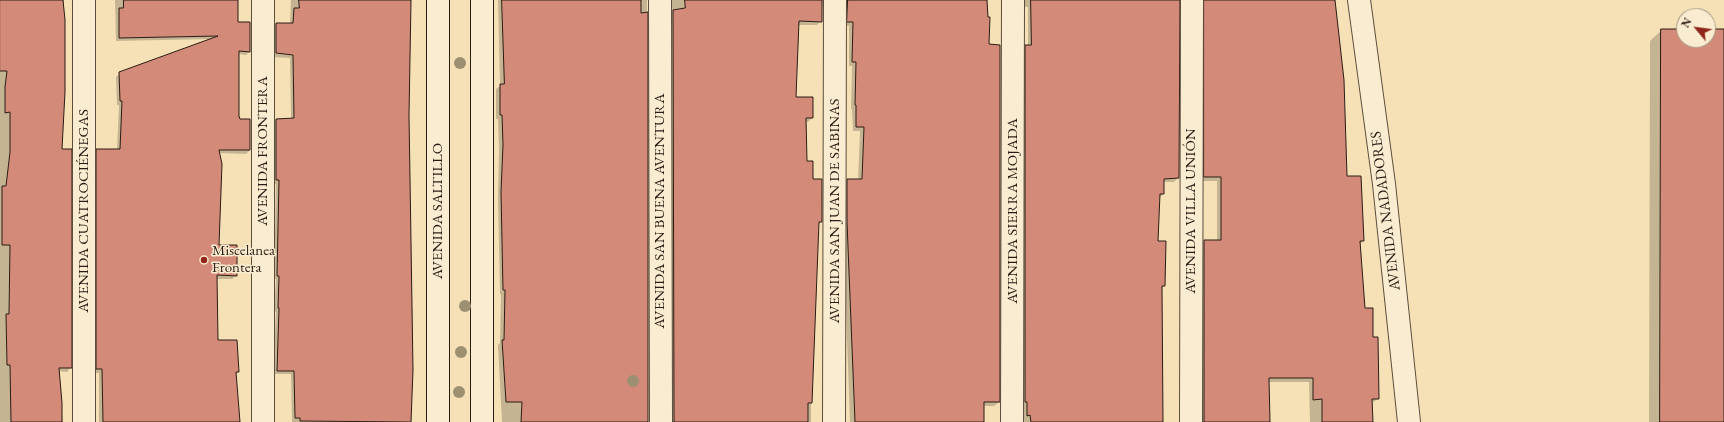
<!DOCTYPE html>
<meta charset="utf-8">
<style>
body{margin:0}
#map{position:relative;width:1724px;height:422px;overflow:hidden;background:#f6e1b7;font-family:"EB Garamond",serif}
canvas{display:block}
.north{position:absolute;left:1676px;top:8px;width:40px;height:40px;box-sizing:border-box;background:#f9ecd0;border:1px solid #a69985;border-radius:50%;rotate:299deg;font-size:11px;font-weight:700;line-height:16px;text-align:center;color:#291c14}
.north::after{content:'';display:block;margin:auto;width:14px;height:18px;background:#8f2418;clip-path:polygon(50% 0,100% 100%,50% 72%,0 100%)}
</style>
<div id="map">
<canvas width="1724" height="422"></canvas>
<div class="north">N</div>
</div>
<script>
const g = document.querySelector('canvas').getContext('2d');
g.lineJoin = 'round';
function fill(path, color) { g.fillStyle = color; g.fill(path, 'evenodd'); }
function stroke(path, color, width, dash) { g.strokeStyle = color; g.lineWidth = width; g.lineCap = dash ? 'butt' : 'round'; g.setLineDash(dash || []); g.stroke(path); }
function label(font, color, halo, rows, align = 'center') {
  g.font = font + ' "EB Garamond",serif'; g.lineWidth = 3; g.setLineDash([]); g.textBaseline = 'middle'; g.strokeStyle = halo; g.fillStyle = color; for (const [text, x, y, turn = 0] of rows) {
    g.save(); g.translate(x, y); g.rotate((+turn || 0) * Math.PI / 180); g.textAlign = isNaN(turn) ? turn : align; if (halo) g.strokeText(text, 0, 0); g.fillText(text, 0, 0); g.restore();
  }
}
fill(new Path2D(`
 M0,0H64V92L61,150L70,368L67,372L58,371L63,422H0Z
 M115,0H237V23L250,51L246,55L238,54V116L250,150L246,154L219,153L218,246L236,275L232,279H216L217,341L238,372L235,375L239,422H99V373H93V154L97,150H117L119,105H117L116,77L120,73L210,39L116,41Z
 M291,0H410L408,115L412,370L411,422H292L291,374H273L276,312L274,311L276,279H274L276,184H273L272,123L276,120L291,119L290,58L272,57V28L276,24H290Z
 M498,0H647V422H502L498,345L500,343L501,294H500L498,197L499,150L498,119H496V89L500,86Z
 M667,0H823L821,21L817,25H798L795,98H812V118L808,122H805L806,162L812,180L821,222L817,225L811,380V422H670Z
 M842,0H986L999,402L994,406H983L982,422H850L843,227V184L847,180H858L860,131H853L852,109H851L852,66H849V26H844Z
 M1024,0H1178V178L1174,182H1163V194L1159,198L1157,242L1164,286L1161,289V422H1023L1024,405H1021L1022,50L1028,46V7H1023Z
 M1199,0H1334L1347,177L1363,241L1360,244L1364,309L1372,338L1378,398L1374,402H1371V422H1310L1309,382H1268L1269,422H1199L1200,245L1204,241H1217V181H1200Z
 M1662,30H1684V40H1708V30H1724V422H1649L1650,41Z`), '#0003');
const building = new Path2D(`
 M0,0H63L65,20V92L62,149H72V368H59L62,403V422H11L10,365H7L6,314H9L10,245H2V186H6L10,152V112L5,113V87L7,71H0Z
 M124,0H238V22H250V52L239,51V116L240,119H250V150H219L222,164L219,245H237V276L217,275L218,340H237L239,372H236L240,422H103L102,369H96V149H120L122,101H120L119,72L218,36L119,38V8H123Z
 M299,0H411L409,115L413,370L411,422L300,421V418H295L294,371H277L279,308H278L279,276H277L279,180H276V119L294,118L293,55L276,53V23H293L294,8H299Z
 M502,0H641V13L648,12V422H521L522,402H506L502,340H504L505,290H503L501,192L503,145L502,115H500V84H504Z
 M685,0H822V22L799,21L796,97H813V118H806L807,161H813V179H822V222H819L812,403H808V422H674L673,10L685,8Z
 M848,0H987L988,17H990L989,44L1000,45V402H984V422H855L847,222V179H862L864,127H856V105H855L856,62H852L853,22H847Z
 M1031,0H1180L1179,178L1164,179V194H1160L1158,241H1166L1165,286H1162L1163,422H1031L1030,415L1027,416V402H1025V45H1031Z
 M1204,0H1335L1344,80L1347,176H1361L1364,241H1360L1365,308H1373V337H1378L1379,399H1372L1373,422H1322V399L1313,400V378H1269L1270,422H1204V240H1221V177H1204Z
 M1661,29H1684V40H1708V29H1724V422H1660Z`);
fill(building, '#d48a78');
stroke(building, '#291c14', 1);
const street = new Path2D(`
 M84,0V422
 M660,0L661,422
 M1359,0L1384,184L1409,422
 M263,422V0
 M834,422L835,0
 M1012,422L1013,0
 M1191,422L1192,0`);
const secondary = new Path2D(`
 M438,0V422
 M482,0V422`);
stroke(street, '#5c4d3d', 24);
stroke(secondary, '#291c14', 24);
stroke(street, '#f9ecd0', 22);
stroke(secondary, '#f9ecd0', 22);
g.fillStyle = '#9d9072';
for (const [x, y] of [
 [460,63],
 [465,306],
 [461,352],
 [633,381],
 [459,392]
]) { g.beginPath(); g.arc(x, y, 6, 0, 2 * Math.PI); g.fill(); }
for (const [x, y, r, color] of [
 [204,260,4,"#8f2418"]
]) { const dot = new Path2D(); dot.arc(x, y, r, 0, 2 * Math.PI); g.fillStyle = color; g.fill(dot); stroke(dot, '#f9ecd0', 1.5); }
label('15px', '#291c14', '#f9ecd0', [
 ["AVENIDA FRONTERA",263,151,-90],
 ["AVENIDA CUATROCIÉNEGAS",84,211,-90],
 ["AVENIDA SALTILLO",438,211,-90],
 ["AVENIDA SAN BUENA AVENTURA",660,211,-90],
 ["AVENIDA SAN JUAN DE SABINAS",835,211,-90],
 ["AVENIDA SIERRA MOJADA",1013,211,-90],
 ["AVENIDA VILLA UNIÓN",1191,211,-90],
 ["AVENIDA NADADORES",1386,211,-97]
]);
label('15px', '#291c14', '#f9ecd0', [
 ["Miscelanea",212,251],
 ["Frontera",212,268]
], 'left');
</script>
